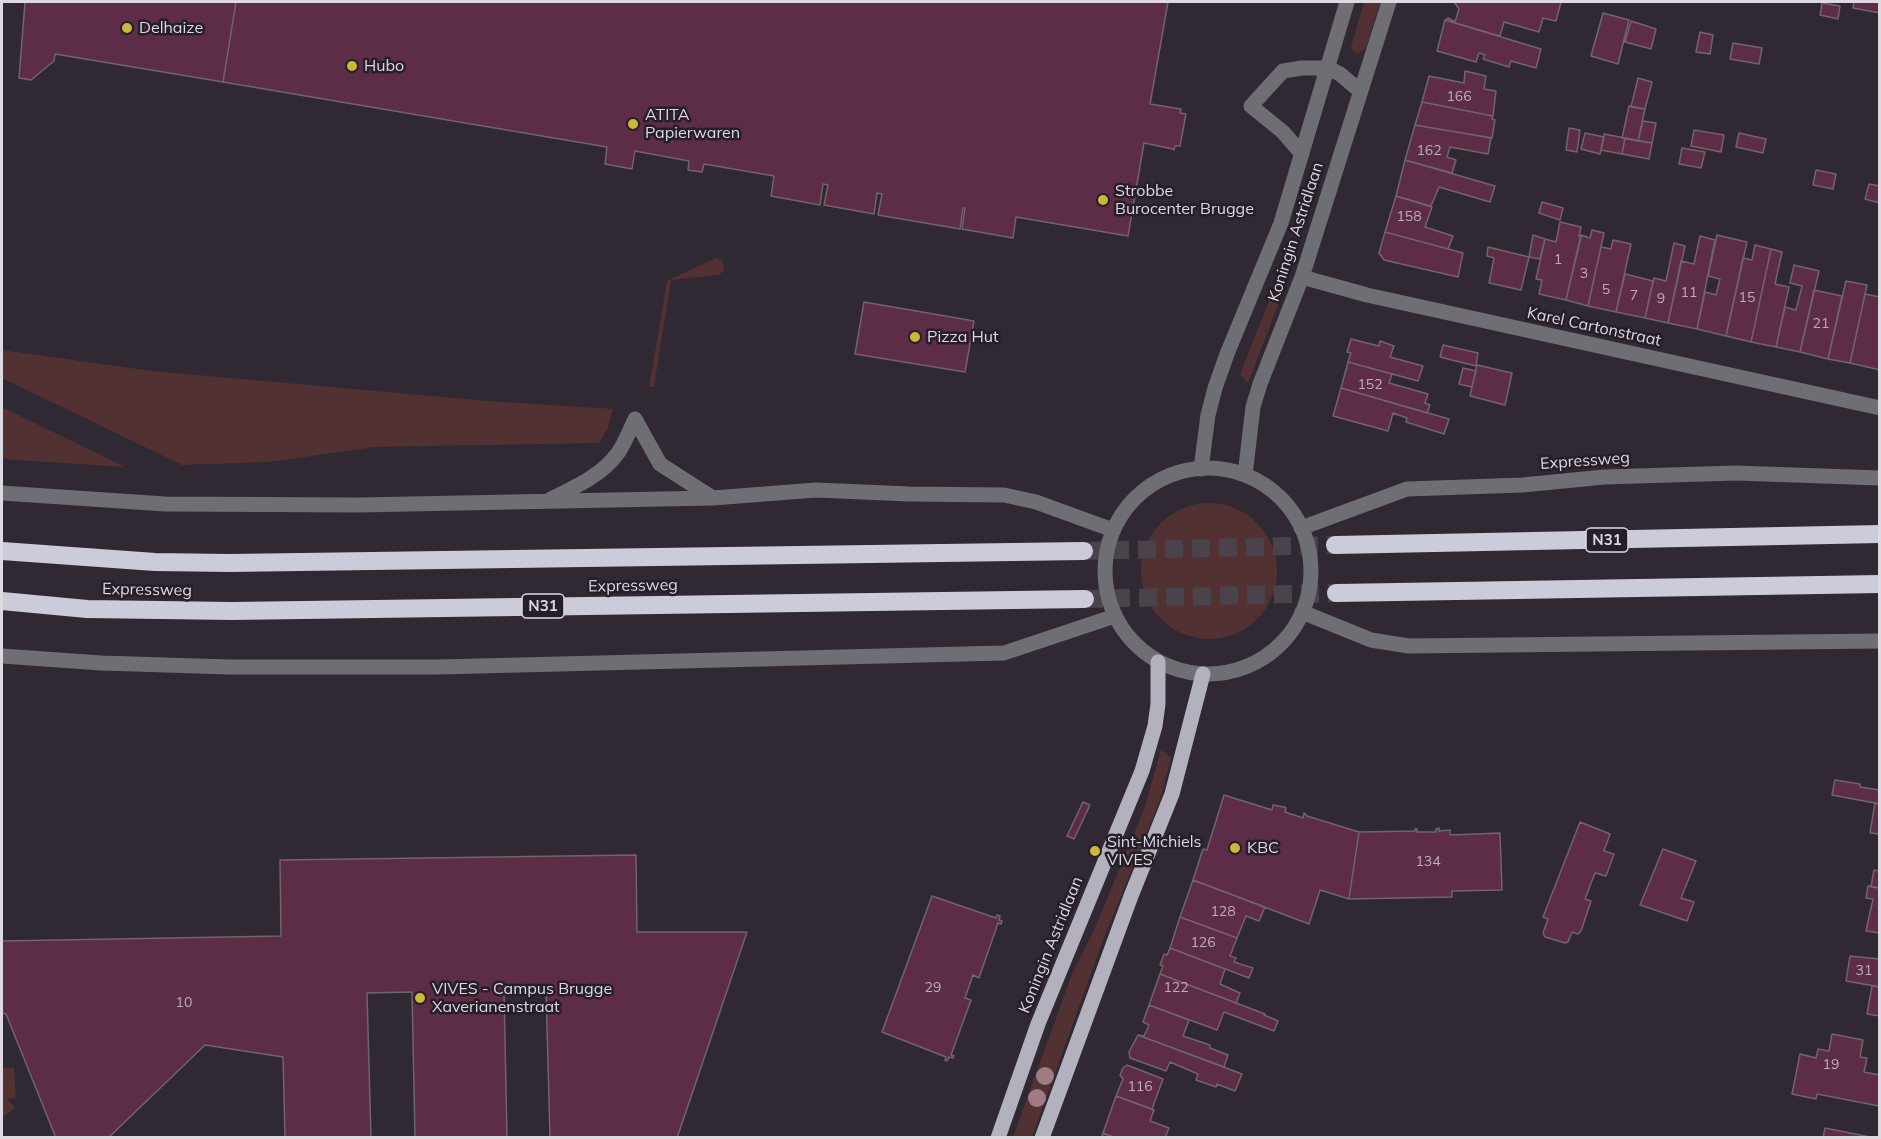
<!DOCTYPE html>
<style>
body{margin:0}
#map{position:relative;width:1881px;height:1139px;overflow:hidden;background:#302832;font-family:Mulish,sans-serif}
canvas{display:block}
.frame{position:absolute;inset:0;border:3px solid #ded9e0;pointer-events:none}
</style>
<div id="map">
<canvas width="1881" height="1139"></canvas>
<div class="frame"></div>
</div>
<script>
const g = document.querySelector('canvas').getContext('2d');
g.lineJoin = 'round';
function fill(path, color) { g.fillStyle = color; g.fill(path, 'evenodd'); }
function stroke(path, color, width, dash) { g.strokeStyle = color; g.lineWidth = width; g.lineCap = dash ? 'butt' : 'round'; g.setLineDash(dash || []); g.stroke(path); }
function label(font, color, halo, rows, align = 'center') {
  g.font = font + ' Mulish,sans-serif'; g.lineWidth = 5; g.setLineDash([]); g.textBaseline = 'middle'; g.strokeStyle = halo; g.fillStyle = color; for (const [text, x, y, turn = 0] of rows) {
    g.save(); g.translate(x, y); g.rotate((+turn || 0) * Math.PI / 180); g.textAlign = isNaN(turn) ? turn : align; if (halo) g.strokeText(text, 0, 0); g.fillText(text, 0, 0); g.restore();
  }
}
fill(new Path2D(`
 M1364,2H1380L1366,48L1359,53L1354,52L1351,47Z
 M716,258L722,261L724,266L723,271L719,275L671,280L654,387H649L667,281Z
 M1283,266L1291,268L1288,279L1248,383L1240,374Z
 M2,350L152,371L488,401L613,409L608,428L599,443L374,447L269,462L182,465L2,378Z
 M2,407L125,467L2,459Z
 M1141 571a68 68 0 1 1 136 0a68 68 0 1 1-136 0Z
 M1161,749L1171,758L1159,803L1105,935L1032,1137H1013L1072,974L1094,930L1145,807Z
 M14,1067L16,1098L7,1099L15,1108L2,1118V1068Z`), '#523133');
const building = new Path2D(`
 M25,2H236L223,82L55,54L54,61L31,80L19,78Z
 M236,2H1168L1150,104L1181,109L1180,113L1186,114L1180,146H1175L1174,150L1173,149L1144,143L1128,236L1016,217L1013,238L962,229L965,208H963L960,229L878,215L882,194L877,193L874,214L824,205L828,185L823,184L820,205L771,196L774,176L704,164L702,172L688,170L689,161L635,151L632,169L605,164L607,147L223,82Z
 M1454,2H1561L1556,21L1543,18L1539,32L1504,22L1500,36L1445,20L1448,18L1455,22L1459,9Z
 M1854,2H1880V13L1853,8Z
 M1822,3L1840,6L1838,19L1820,15Z
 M1603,13L1629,20L1618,64L1591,56Z
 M1445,20L1541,49L1536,68L1511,61L1509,67L1483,59L1485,55L1479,53L1476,62L1437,51Z
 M1631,21L1656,29L1651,49L1625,42Z
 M1700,32L1713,35L1710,54L1696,52Z
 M1733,43L1762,48L1759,64L1730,59Z
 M1465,71L1486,76L1484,89L1496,91L1493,116L1422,102L1429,76L1464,83Z
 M1638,78L1652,82L1645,109L1631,107Z
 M1422,102L1493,116L1492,119L1495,120L1492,138L1415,125Z
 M1629,106L1645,109L1638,141L1622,138Z
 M1643,121L1656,123L1652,143L1638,141Z
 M1415,125L1491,138L1488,154L1450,147L1447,157L1456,160L1452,173L1405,160Z
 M1569,128L1580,130L1577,152L1566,150Z
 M1694,130L1724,135L1721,152L1691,146Z
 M1585,133L1604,137L1600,154L1581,149Z
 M1739,133L1766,139L1763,153L1736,147Z
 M1604,134L1625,138L1622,154L1601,150Z
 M1625,138L1652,143L1649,159L1622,154Z
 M1682,148L1705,152L1701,168L1679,164Z
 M1405,160L1495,186L1490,202L1439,187L1431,206L1396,196Z
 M1816,170L1836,174L1833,189L1813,185Z
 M1869,184L1880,186V203L1865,199Z
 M1396,196L1432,207L1425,227L1453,236L1448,249L1385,232Z
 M1542,202L1563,208L1560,220L1539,213Z
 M1560,222L1581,227L1579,236L1581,237L1566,300L1539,294L1542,280L1536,279L1545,239L1556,242Z
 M1592,230L1604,233L1588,306L1566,300L1581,235L1590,238Z
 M1385,232L1463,253L1458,277L1384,260L1379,253Z
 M1533,235L1545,239L1540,259L1529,257Z
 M1717,235L1747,242L1726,336L1697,329L1705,292L1716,295L1720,279L1708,276Z
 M1700,236L1715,240L1697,329L1668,323L1681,261L1694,264Z
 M1613,240L1631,244L1616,312L1588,306L1601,247L1611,249Z
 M1674,243L1685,246L1668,323L1645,318L1654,278L1666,281Z
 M1755,245L1771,249L1751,342L1726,336L1743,258L1752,260Z
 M1488,247L1529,257L1521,290L1489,283L1494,258L1487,256Z
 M1771,249L1782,252L1775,284L1789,287L1776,347L1751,342Z
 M1794,265L1819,271L1800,352L1776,347L1785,307L1796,310L1802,286L1790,283Z
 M1625,274L1653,281L1645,318L1616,312Z
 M1846,281L1867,285L1850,363L1828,359Z
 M1814,290L1842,296L1828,359L1800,352Z
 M1865,294L1880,297V370L1850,363Z
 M864,302L974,321L965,372L855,354Z
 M1351,339L1379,346L1380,341L1394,346L1390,357L1423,366L1418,381L1348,362L1351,353L1347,352Z
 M1443,345L1478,353L1476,366L1440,357Z
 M1348,362L1392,374L1389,383L1428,394L1425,403L1430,405L1427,413L1341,388Z
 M1477,365L1512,373L1505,405L1470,396Z
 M1463,368L1476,371L1472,387L1459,384Z
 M1341,388L1449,419L1444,434L1406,422L1407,418L1393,413L1388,431L1333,416Z
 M1835,780L1860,784V787L1880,790V804L1832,795Z
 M1224,795L1272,810L1273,805L1284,807L1286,808L1285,812L1303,818L1304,813L1307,816L1359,832L1349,899L1320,890L1309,924L1193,880L1203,849L1207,850Z
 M1083,802L1090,805L1074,839L1067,836Z
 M1875,803L1880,804V834L1870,833Z
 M1580,822L1610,834L1604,851L1614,854L1606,876L1595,873L1585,899L1591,901L1581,931L1578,934L1572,932L1568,942L1565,943L1545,937L1543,933L1548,919L1543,917Z
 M1439,828V831L1450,830V835L1500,833L1502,890L1452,891V897L1349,899L1359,832L1415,831V829H1417V832H1436V829Z
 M1663,849L1696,861L1681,898L1694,902L1687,921L1640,905Z
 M636,855L637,932H747L677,1138H550L546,989L504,990L507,1138H415L412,992L367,993L371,1138H285L283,1057L205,1045L108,1138H56L6,1014L2,1013V941L281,936L280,860Z
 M1874,870L1880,871V888L1871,887Z
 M1193,880L1265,907L1259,921L1246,916L1237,938L1180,917Z
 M1868,886L1880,888V933L1866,931L1873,899L1866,898Z
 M932,896L996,918L997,915L1000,916L999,920L1002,921L1001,924L998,923L979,978L973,975L965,998L971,1000L951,1055L954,1056L953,1058L949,1057L947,1061L945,1060L946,1057L882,1032Z
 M1180,917L1237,938L1230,956L1236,958L1234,962L1253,968L1249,978L1170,948Z
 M1170,948L1225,969L1220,984L1240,993L1236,1003L1160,974L1163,966L1160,965L1164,954L1167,955Z
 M1850,956L1880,959V987L1846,981Z
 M1160,974L1265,1014L1264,1015L1278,1021L1274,1031L1224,1012L1217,1030L1149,1005Z
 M1872,986L1880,987V1016L1867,1014Z
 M1149,1005L1189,1020L1183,1036L1210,1045V1048L1228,1055L1224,1067L1138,1035L1144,1036L1149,1025L1143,1022Z
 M1832,1034L1863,1040L1860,1057L1867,1058L1864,1072L1880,1075L1879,1106L1817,1094L1816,1099L1792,1094L1800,1054L1816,1058L1818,1049L1829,1051Z
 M1138,1035L1242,1074L1235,1091L1217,1084L1216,1087L1196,1080L1198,1074L1170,1062L1166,1071L1130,1058L1129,1052Z
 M1127,1065L1163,1079L1152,1109L1116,1096L1123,1079L1120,1075L1123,1068Z
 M1116,1096L1154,1110L1150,1121L1169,1128L1165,1138H1116L1103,1133Z
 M1825,1128L1875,1138H1823Z
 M1103,1133L1116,1138H1101Z`);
fill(building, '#5d2d48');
stroke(building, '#72646b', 1.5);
stroke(new Path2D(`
 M1084,551L1335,545
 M1085,599L1336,593`), '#4a434c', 18, [18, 9]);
stroke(new Path2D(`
 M1302,154L1283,132L1251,106L1283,71L1302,68H1328L1340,74L1360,91
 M1302,277L1367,295L1880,408
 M635,419L660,464L713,498
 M1105 571a103 103 0 1 1 206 0a103 103 0 1 1-206 0Z
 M1201,469L1208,415L1215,388L1227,354L1281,223L1347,2
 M1245,475L1253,407L1260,384L1302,277L1389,2
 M2,493L165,504L359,505L713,498L816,490L909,494L1004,495L1036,502L1113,530
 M551,499C575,487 601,476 618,453C625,443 630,430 635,419
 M1301,528L1407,489L1523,485L1604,477L1736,473L1880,478
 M1302,612L1371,640L1409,646L1880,641
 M2,656L101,663L230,667H438L1004,653L1115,616`), '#6e6e74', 15);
stroke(new Path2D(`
 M998,1138L1038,1024L1142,771L1155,726L1158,704V662
 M1042,1138L1131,896L1172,794L1203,674`), '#b2b1bd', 15);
stroke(new Path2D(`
 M1335,545L1880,534
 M2,551L155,562L229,563L1084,551
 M1336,593L1880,584
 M2,601L87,609L232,611L1085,599`), '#cccbda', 18);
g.fillStyle = '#9f7c82';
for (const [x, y] of [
 [1045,1076],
 [1037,1098]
]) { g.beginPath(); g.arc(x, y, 9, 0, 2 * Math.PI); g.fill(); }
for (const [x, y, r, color] of [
 [127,28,6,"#ccb938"],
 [352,66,6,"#ccb938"],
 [633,124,6,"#ccb938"],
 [1103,200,6,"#ccb938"],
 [915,337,6,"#ccb938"],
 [1235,848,6,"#ccb938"],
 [1095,851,6,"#ccb938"],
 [420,998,6,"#ccb938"]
]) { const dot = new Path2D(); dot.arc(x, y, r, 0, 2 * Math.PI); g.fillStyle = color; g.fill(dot); stroke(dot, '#261e28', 2); }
label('14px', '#beaeba', null, [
 ["166",1459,97],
 ["162",1429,151],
 ["158",1409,217],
 ["1",1558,260],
 ["3",1584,274],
 ["5",1606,290],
 ["11",1689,293],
 ["7",1634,296],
 ["15",1747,298],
 ["9",1661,299],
 ["21",1821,324],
 ["152",1370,385],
 ["134",1428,862],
 ["128",1223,912],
 ["126",1203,943],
 ["31",1864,971],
 ["29",933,988],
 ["122",1176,988],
 ["10",184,1003],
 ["19",1831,1065],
 ["116",1140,1087]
]);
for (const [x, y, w] of [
 [1607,540,42],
 [543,606,42]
]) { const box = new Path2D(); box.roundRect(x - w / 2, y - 12, w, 24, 4.5); g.fillStyle = '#261e28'; g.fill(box); stroke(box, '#ded9e0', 1.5); }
label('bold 15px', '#ded9e0', null, [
 ["N31",1607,540],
 ["N31",543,606]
]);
label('16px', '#ded9e0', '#261e28', [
 ["Delhaize",139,28],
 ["Hubo",364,66],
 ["ATITA",645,115],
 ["Papierwaren",645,133],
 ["Strobbe",1115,191],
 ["Burocenter Brugge",1115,209],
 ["Pizza Hut",927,337],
 ["Sint-Michiels",1107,842],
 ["VIVES",1107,860],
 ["KBC",1247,848],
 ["VIVES - Campus Brugge",432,989],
 ["Xaverianenstraat",432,1007]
], 'left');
label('16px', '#ded9e0', '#261e28', [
 ["Koningin Astridlaan",1296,232,-72],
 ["Karel Cartonstraat",1594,327,12],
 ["Expressweg",1585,461,-4],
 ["Expressweg",633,586,-1],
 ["Expressweg",147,590,1],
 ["Koningin Astridlaan",1051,945,-68]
]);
</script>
